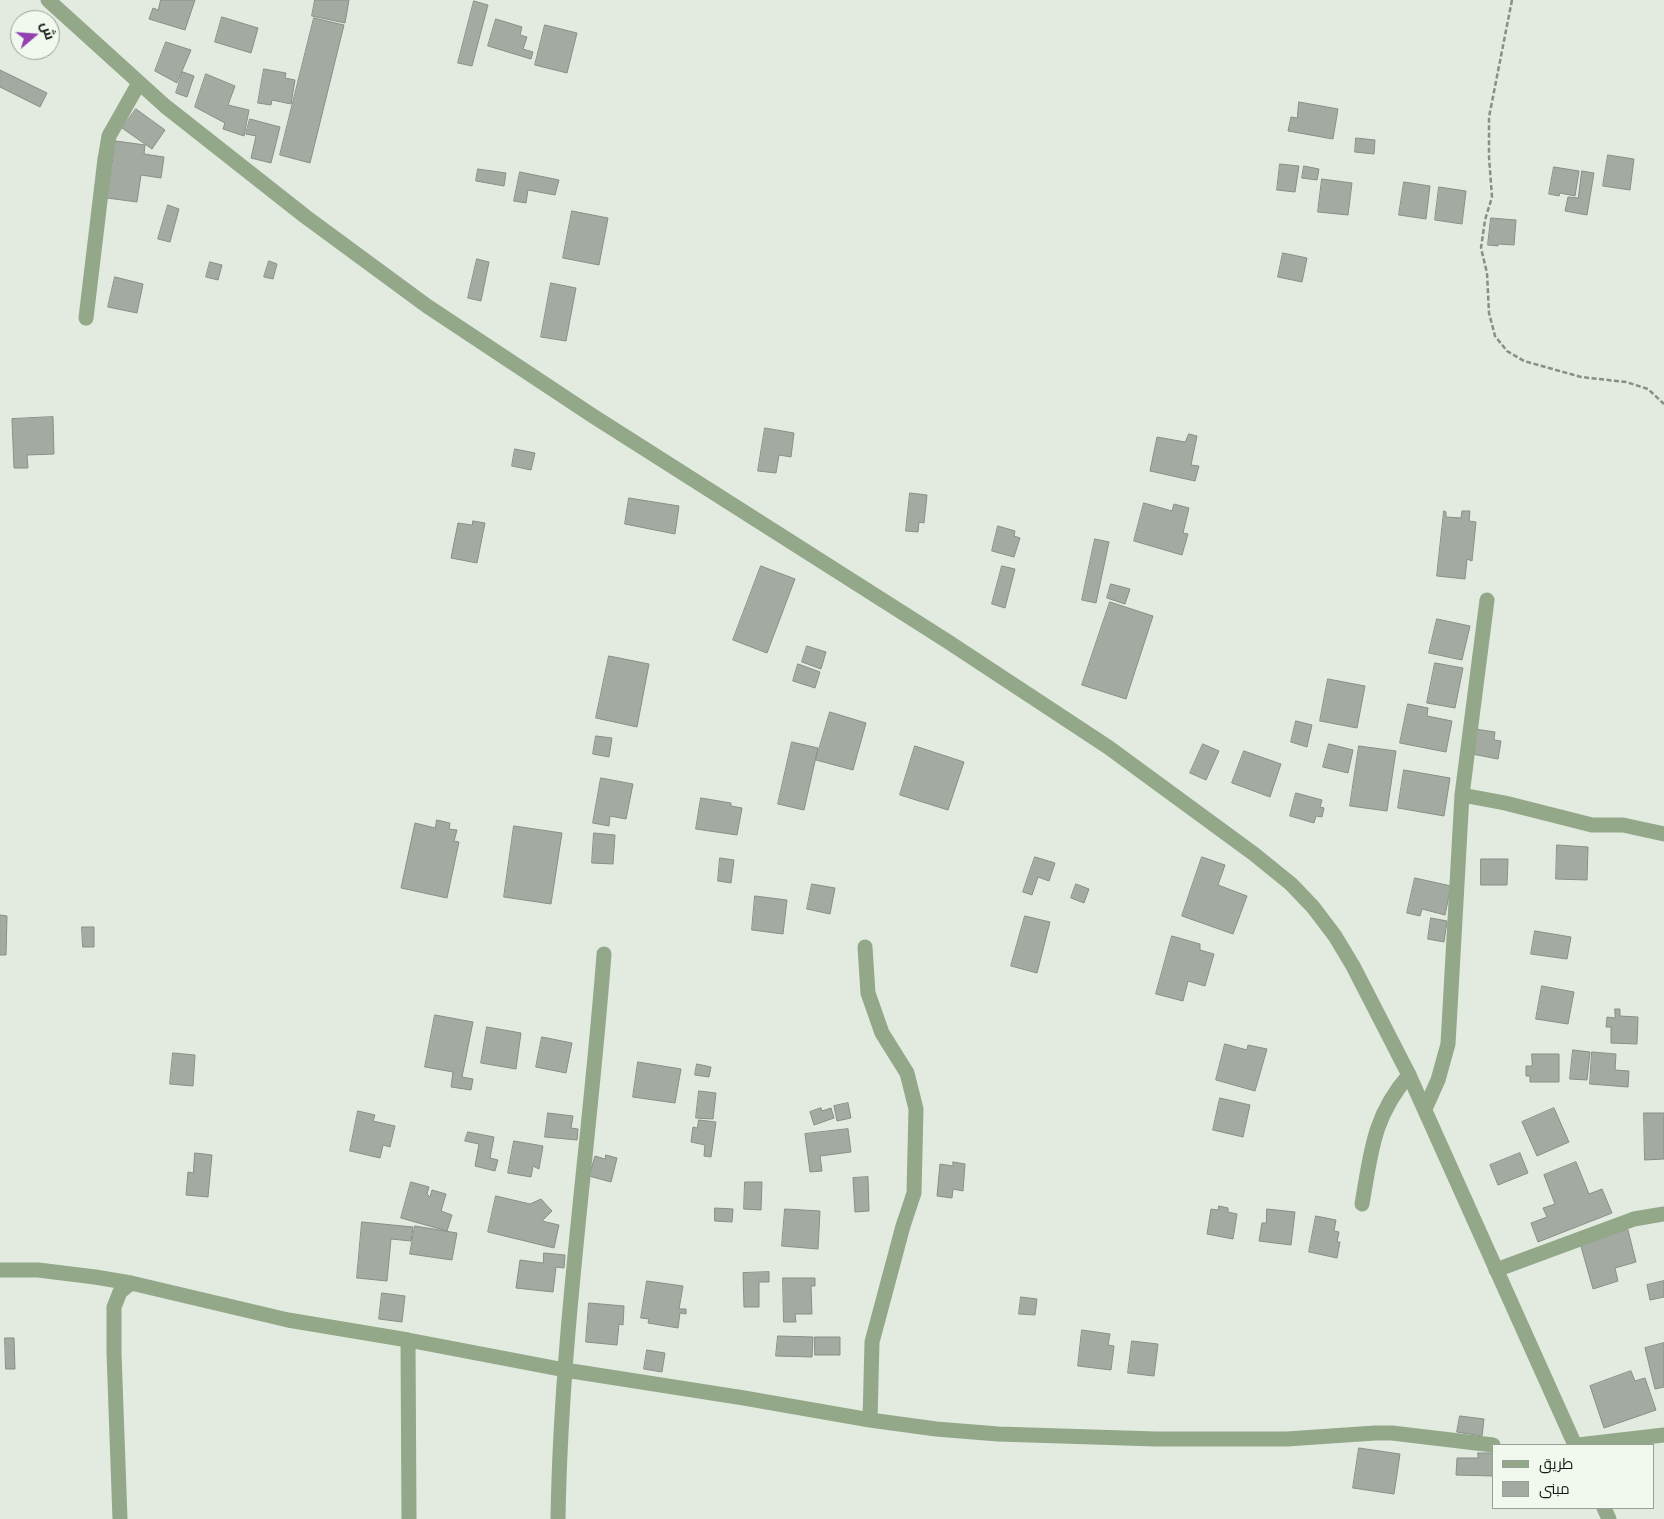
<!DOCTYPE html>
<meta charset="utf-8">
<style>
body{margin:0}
#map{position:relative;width:1664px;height:1519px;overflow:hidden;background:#e3eae0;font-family:"Open Sans",Cairo,sans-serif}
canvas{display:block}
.legend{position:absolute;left:1492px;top:1444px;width:162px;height:65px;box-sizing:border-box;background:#f1f8ee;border:1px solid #999f97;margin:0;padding:6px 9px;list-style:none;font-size:15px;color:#161915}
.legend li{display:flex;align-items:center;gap:10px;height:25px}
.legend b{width:25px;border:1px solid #999f97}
.north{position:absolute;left:10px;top:10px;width:50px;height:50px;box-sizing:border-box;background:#f1f8ee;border:1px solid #999f97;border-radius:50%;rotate:72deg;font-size:14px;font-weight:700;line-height:20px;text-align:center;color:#161915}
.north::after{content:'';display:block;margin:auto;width:18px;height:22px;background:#9341b0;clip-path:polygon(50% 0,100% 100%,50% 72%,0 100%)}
</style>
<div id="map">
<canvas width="1664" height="1519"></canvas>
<ul class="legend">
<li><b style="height:6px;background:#92a888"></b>طريق</li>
<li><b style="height:14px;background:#a3aaa1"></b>مبنى</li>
</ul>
<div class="north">ش</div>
</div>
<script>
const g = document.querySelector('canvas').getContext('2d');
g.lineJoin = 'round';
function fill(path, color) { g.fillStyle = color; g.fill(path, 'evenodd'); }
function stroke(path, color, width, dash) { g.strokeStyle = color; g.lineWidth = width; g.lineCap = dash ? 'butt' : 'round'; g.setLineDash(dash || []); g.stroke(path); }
const building = new Path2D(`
 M161,0H195L185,30L149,19L153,8L158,10Z
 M315,0H349L345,23L312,16Z
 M474,1L488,5L472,66L458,63Z
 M222,17L258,28L251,53L215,42Z
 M314,18L344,25L310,163L280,155Z
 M496,19L522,27L520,35L527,37L523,49L533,52L531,59L488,46Z
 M545,25L577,33L567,73L535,65Z
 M166,42L191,50L177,83L155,71Z
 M264,69L286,73L285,78L295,80L291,104L272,100L271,105L258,103Z
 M0,70L47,93L40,107L0,87Z
 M183,72L194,76L187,97L176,93Z
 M206,74L235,86L228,105L249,110L244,136L223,129L225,123L195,107Z
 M1299,102L1338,109L1333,139L1288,131L1291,117L1297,118Z
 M136,109L165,130L152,149L122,128Z
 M250,119L280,127L271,163L251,158L256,136L246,134Z
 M1356,138L1375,140L1374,154L1355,152Z
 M116,141L145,145L144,154L164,157L161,178L141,175L137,202L107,198Z
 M1608,155L1634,159L1630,190L1603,186Z
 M1280,164L1299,166L1295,192L1277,190Z
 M1304,166L1319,169L1317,180L1302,178Z
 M1554,167L1579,171L1575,196L1560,193L1559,196L1549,194Z
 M478,169L506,173L504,186L476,181Z
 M1582,171L1594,173L1587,215L1565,211L1568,197L1578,198Z
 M520,172L559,180L555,195L528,190L526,203L514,201Z
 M1322,179L1352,183L1348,215L1318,212Z
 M1404,182L1430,186L1426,219L1399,215Z
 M1439,187L1466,191L1462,224L1435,220Z
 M168,205L179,209L170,242L158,239Z
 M572,211L608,218L599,265L563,258Z
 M1491,218L1516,220L1514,245L1498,244V246L1488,245Z
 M1283,253L1307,258L1302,282L1278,277Z
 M477,259L489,262L481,301L468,298Z
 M269,261L277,264L273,279L264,277Z
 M210,262L222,265L218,280L206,277Z
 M115,277L143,284L137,313L108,307Z
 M551,283L576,288L566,341L541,337Z
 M53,417L54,454L27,455L28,468H14L12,419Z
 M765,428L794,433L791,457L779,455L776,473L758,471Z
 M1189,434L1197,436L1191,465L1199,466L1195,481L1150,471L1157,437L1185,442Z
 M515,449L535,453L531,470L512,466Z
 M910,493L927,495L924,523L919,522L918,532L906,531Z
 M629,498L679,506L675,534L625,524Z
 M1144,503L1172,511L1174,504L1189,508L1183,533L1188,534L1182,555L1134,541Z
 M1444,511L1446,512V517L1461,518L1462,511H1470L1469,521L1476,522L1472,561L1467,559L1465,579L1437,576Z
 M473,521L485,523L477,563L451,558L458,523L472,525Z
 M998,526L1015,531L1014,536L1020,538L1014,557L992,551Z
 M1095,539L1109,542L1096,603L1082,600Z
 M761,566L795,579L767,653L733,640Z
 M1002,566L1015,569L1005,608L992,604Z
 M1111,584L1130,589L1125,604L1107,598Z
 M1110,602L1153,616L1126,699L1082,685Z
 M1437,619L1470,626L1462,660L1429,653Z
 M807,646L826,652L821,669L802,662Z
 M609,656L649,664L637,727L596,718Z
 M1435,663L1463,668L1455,708L1427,703Z
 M798,664L820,672L815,688L793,681Z
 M1328,679L1365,686L1357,728L1320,721Z
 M1408,704L1428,708L1427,716L1452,721L1446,752L1400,743Z
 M830,712L866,723L853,770L816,760Z
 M1296,721L1312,725L1307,747L1291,742Z
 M1475,729L1495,732L1494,740L1501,741L1498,759L1472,754Z
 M596,736L612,738L609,757L593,754Z
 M792,742L818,748L804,810L778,804Z
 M1203,744L1219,751L1206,780L1190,773Z
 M1329,744L1353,750L1348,773L1323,767Z
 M915,746L964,762L948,810L900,795Z
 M1359,746L1396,751L1387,811L1350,806Z
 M1244,751L1281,764L1270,797L1232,783Z
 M1404,770L1450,778L1444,816L1398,808Z
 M601,778L633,784L626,819L610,816L609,826L593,823Z
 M1296,793L1322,800L1320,807L1324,808L1322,817L1316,816L1314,823L1290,816Z
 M701,798L731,803V806L742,808L737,835L696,829Z
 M437,820L450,823L449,829L457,830L454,841L459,842L447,898L401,888L415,823L435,828Z
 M514,826L562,833L551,904L504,897Z
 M594,833L615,835L613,864L592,863Z
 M1557,845L1588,847L1587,880L1556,879Z
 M1035,857L1055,863L1049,881L1038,877L1032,895L1023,892Z
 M1202,857L1225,865L1218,885L1247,896L1233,934L1182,916Z
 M720,858L734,860L731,883L718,881Z
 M1481,859H1508L1507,885H1481Z
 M1415,878L1451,886L1445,915L1422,909L1420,916L1407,913Z
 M812,884L835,888L830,914L807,909Z
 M1076,884L1089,889L1084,903L1071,898Z
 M755,896L787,900L783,934L752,930Z
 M0,915L7,916L6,955H0Z
 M1025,916L1050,922L1037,973L1011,966Z
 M1431,918L1447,921L1444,942L1428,939Z
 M82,927H94V947H83Z
 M1535,931L1571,937L1567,959L1531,954Z
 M1172,936L1200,944V950L1214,954L1205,986L1188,981L1183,1001L1156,994Z
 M1542,986L1574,992L1568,1024L1536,1019Z
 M1615,1009H1620V1016L1638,1017L1637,1044L1611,1043V1027H1606L1607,1017L1615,1018Z
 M435,1015L473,1022L462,1077L473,1079L471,1090L451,1087L453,1072L425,1067Z
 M487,1027L521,1033L516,1069L481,1063Z
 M542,1037L572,1043L566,1073L536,1067Z
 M1225,1044L1247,1050L1248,1045L1267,1049L1255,1091L1216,1080Z
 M1573,1050L1590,1052L1587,1080L1570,1079Z
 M1592,1052L1616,1054L1615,1070L1629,1071L1628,1087L1590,1084Z
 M173,1053L195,1055L193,1086L170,1084Z
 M1532,1054H1559V1082H1530V1076H1526V1066H1532Z
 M638,1062L681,1069L675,1103L633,1097Z
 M697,1064L711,1067L709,1077L695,1075Z
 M699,1091L716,1093L713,1119L696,1118Z
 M1220,1098L1250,1105L1243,1137L1213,1130Z
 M848,1103L851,1118L837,1121L834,1106Z
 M821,1108L822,1111L831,1108L834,1118L814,1125L810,1112Z
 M1554,1108L1569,1142L1537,1156L1522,1122Z
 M358,1111L375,1115L373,1121L395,1126L390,1147L383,1145L380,1158L350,1151Z
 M548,1113L573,1116L571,1128L578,1129L577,1140L545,1137Z
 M1644,1113H1664V1159L1645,1160Z
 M699,1120L716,1122L711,1157L704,1156L705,1145L691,1142L693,1127L697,1128Z
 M848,1129L851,1152L820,1156L822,1171L810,1172L805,1134Z
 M468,1132L494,1137L490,1158L498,1160L495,1171L475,1166L479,1144L465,1141Z
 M514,1141L543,1146L539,1169L533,1166L531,1177L508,1173Z
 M195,1153L212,1155L208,1197L186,1195L188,1172L193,1173Z
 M1520,1153L1528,1173L1498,1185L1490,1165Z
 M606,1155L617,1158L611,1182L589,1176L595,1156L605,1159Z
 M953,1162L965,1164L963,1191L953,1189L952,1198L937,1196L940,1164L953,1166Z
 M1576,1162L1589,1194L1602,1189L1612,1213L1538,1242L1531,1223L1547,1217L1543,1208L1555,1204L1544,1175Z
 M868,1177L869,1211L855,1212L853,1178Z
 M411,1182L429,1187L427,1194L430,1197L432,1190L446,1194L441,1211L452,1215L447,1231L401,1218Z
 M745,1182H762L761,1210L744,1209Z
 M496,1196L530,1204L541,1199L552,1211L542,1221L559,1225L554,1248L488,1232Z
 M1219,1206L1228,1208V1212L1237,1214L1233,1239L1207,1234L1211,1209L1218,1210Z
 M715,1208L733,1209L732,1222L715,1221Z
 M785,1209L820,1211L818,1249L782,1246Z
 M1267,1209L1295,1212L1291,1245L1259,1241L1262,1223H1266Z
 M1316,1216L1336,1220L1334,1231L1339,1232L1337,1242H1340L1337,1258L1309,1252Z
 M362,1222L413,1227L411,1241L391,1239L387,1281L357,1278Z
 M415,1226L457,1233L452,1260L410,1254Z
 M1628,1230L1636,1262L1615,1268L1618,1281L1593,1289L1580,1243Z
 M544,1253L565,1255L564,1268L556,1267L553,1292L516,1288L520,1260L543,1263Z
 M769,1272V1282H759V1307H744L743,1273Z
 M783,1278H815V1286H811L812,1314H795L796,1322H784Z
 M647,1281L683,1286L679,1309H686V1314L680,1313L678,1328L648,1323L649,1319L641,1318Z
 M1664,1281V1297L1650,1300L1647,1285Z
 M382,1293L405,1296L402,1322L379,1319Z
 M1021,1297L1037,1299L1035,1315L1019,1314Z
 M589,1303L624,1306L623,1325L619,1324L617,1345L586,1342Z
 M1082,1330L1110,1334L1108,1345L1114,1346L1111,1370L1078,1366Z
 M778,1336L813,1337L812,1357L776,1356Z
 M815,1337H840V1355H815Z
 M5,1338H14L15,1369H6Z
 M1132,1341L1158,1344L1154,1376L1128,1373Z
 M1664,1343V1387L1655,1389L1645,1348Z
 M647,1350L665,1353L662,1372L644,1369Z
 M1631,1371L1635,1381L1645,1378L1656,1410L1604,1428L1590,1386Z
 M1460,1416L1484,1419L1482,1436L1457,1432Z
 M1359,1448L1400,1454L1394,1494L1353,1488Z
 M1478,1453H1493V1476L1456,1475L1457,1458H1478Z`);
fill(building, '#a3aaa1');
stroke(building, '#898f86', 1);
stroke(new Path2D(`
 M1512,0L1489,117V157L1492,197L1485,220L1481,248L1487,273L1489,313L1495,336L1507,351L1524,361L1581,377L1626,382L1648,389L1664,404`), '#888d86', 2.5, [5, 2.5]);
stroke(new Path2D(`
 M86,318L105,159L109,136L139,83
 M1462,795L1487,600
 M865,947L868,993L882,1033L907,1073L916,1109L914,1193L903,1226L872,1342L870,1420
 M1425,1109L1438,1080L1448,1044L1462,795L1505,803L1592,825H1623L1664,834
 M1362,1204C1371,1153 1373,1116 1409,1075
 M0,1270H38L95,1277L131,1283L288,1320L408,1340L565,1370L744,1398L870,1420L936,1429L998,1434L1156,1439H1287L1375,1433H1392L1493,1445
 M1496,1270L1634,1219L1664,1214
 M408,1340L409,1519
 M1578,1445L1664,1435
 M120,1519L114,1353V1307L120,1292L131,1283
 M558,1519C561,1330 590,1142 604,954`), '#92a888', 15);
stroke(new Path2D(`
 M48,0L165,106L306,217L427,306L593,416L947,641L1108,747L1254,854L1291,884L1313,907L1335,936L1353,966L1409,1075L1575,1445
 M1604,1508L1609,1519`), '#92a888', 15);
</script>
